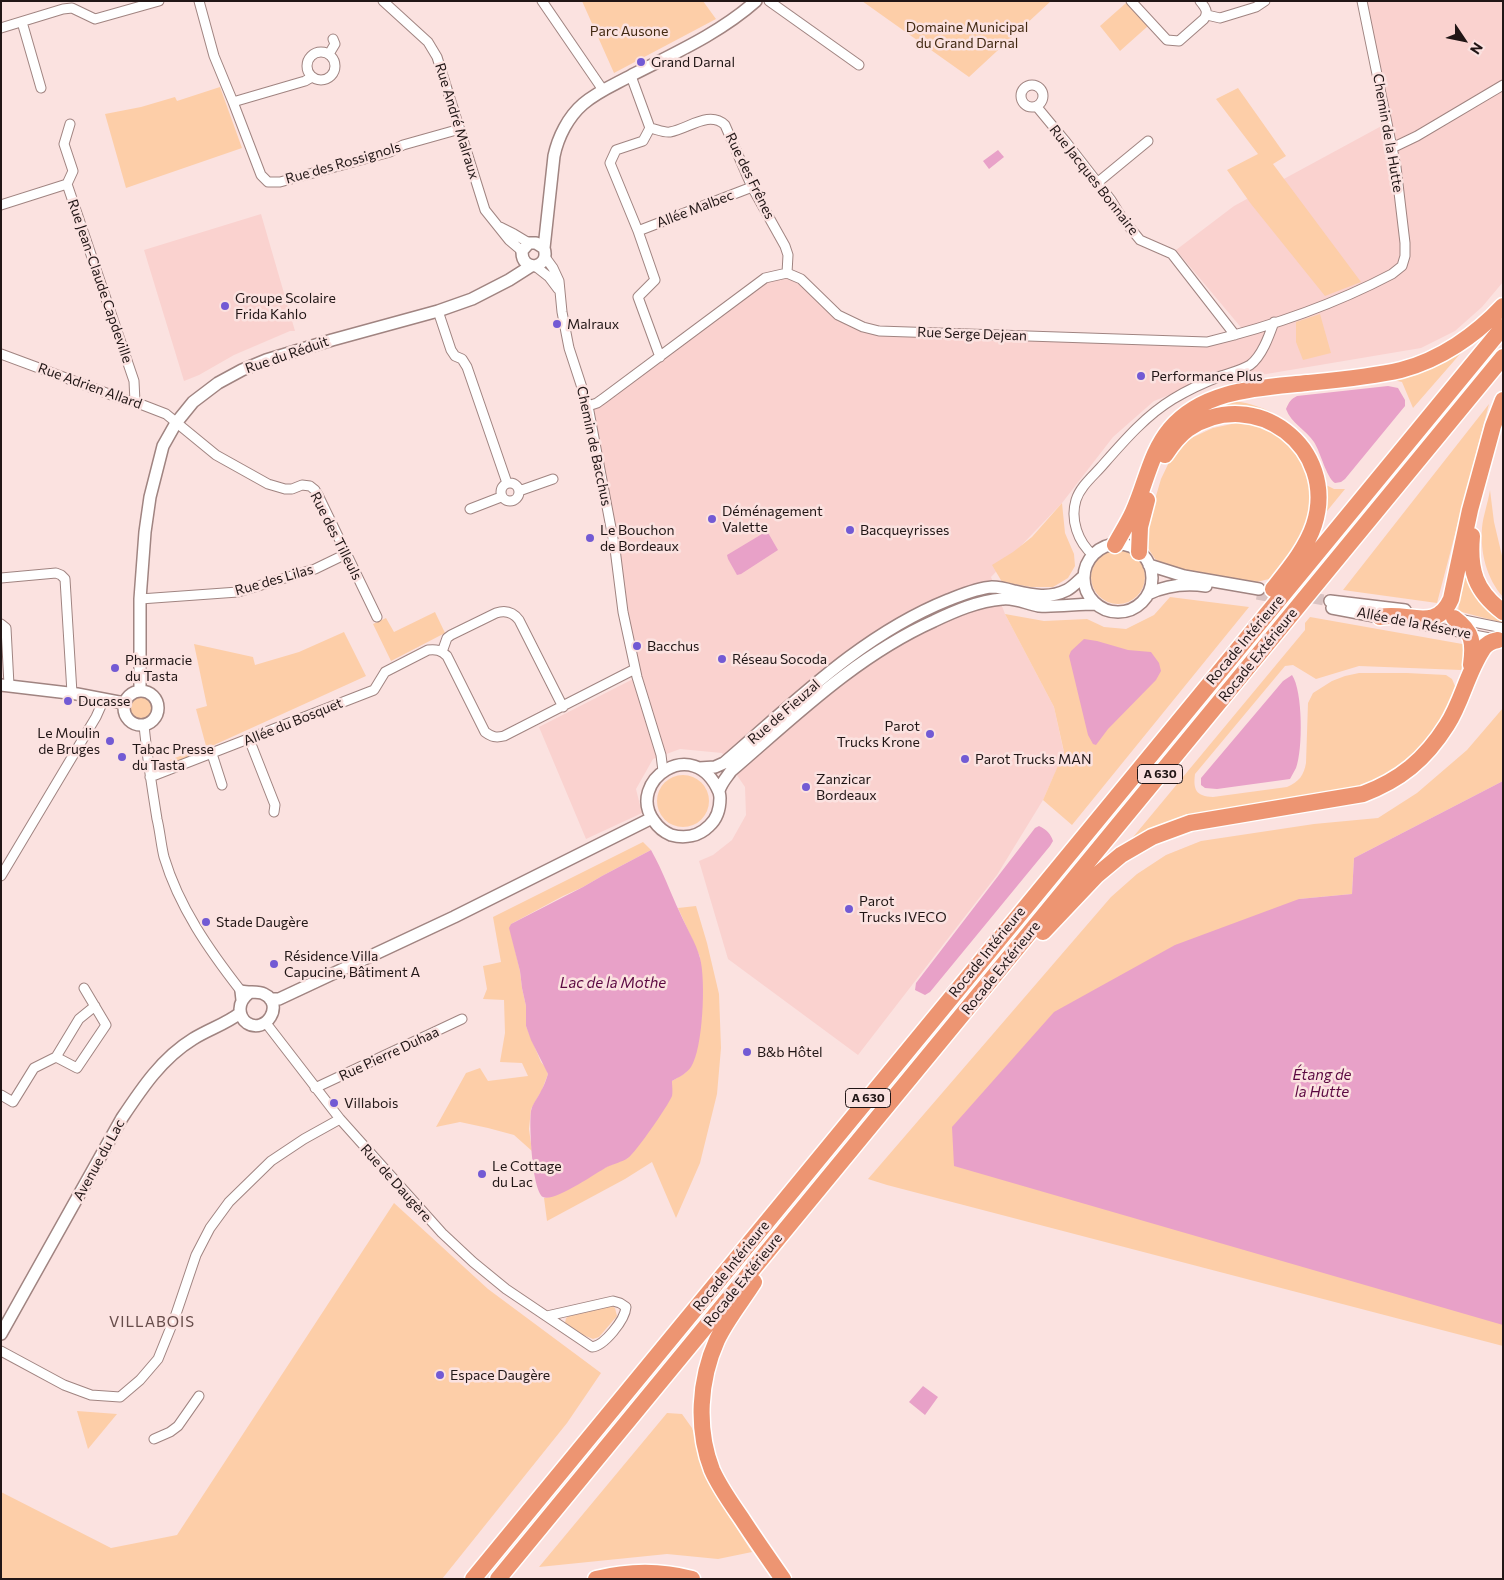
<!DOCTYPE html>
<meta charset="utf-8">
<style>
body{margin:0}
#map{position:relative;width:1504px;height:1580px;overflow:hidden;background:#fbe2e0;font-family:Commissioner,sans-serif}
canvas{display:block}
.frame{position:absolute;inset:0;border:2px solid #211616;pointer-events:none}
.north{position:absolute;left:1439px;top:15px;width:50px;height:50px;-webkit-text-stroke:4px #fbe2e0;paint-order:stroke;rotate:124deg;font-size:14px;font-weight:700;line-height:20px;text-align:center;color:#211616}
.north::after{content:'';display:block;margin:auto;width:18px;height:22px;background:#211616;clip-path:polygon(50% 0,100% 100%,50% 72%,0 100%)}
</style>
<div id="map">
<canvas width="1504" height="1580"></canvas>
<div class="frame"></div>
<div class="north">N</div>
</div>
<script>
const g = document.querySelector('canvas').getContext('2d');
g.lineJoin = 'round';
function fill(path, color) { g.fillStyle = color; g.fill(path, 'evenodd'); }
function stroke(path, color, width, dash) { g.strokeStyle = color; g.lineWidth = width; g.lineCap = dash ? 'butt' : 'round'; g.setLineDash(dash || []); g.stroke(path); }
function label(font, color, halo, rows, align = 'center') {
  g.font = font + ' Commissioner,sans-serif'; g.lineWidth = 5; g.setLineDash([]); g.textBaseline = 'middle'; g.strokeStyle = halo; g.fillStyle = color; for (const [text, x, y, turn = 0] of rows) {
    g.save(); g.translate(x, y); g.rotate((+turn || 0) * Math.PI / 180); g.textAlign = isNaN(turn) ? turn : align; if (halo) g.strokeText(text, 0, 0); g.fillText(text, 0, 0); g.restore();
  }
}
fill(new Path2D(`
 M1362,1H1503V282L1482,307L1455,331L1421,348L1189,387L1154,401L1113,437L1062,503L991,577L1005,614L1054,707L1064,753L1043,800L997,875L858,1055L728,959L699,861L713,855L732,840L746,815L745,787L722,753L680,749L653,759L636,789L642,813L586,839L539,727L637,677L588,406L765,278L787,273L801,279L838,315L863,327L1207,342L1244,331L1176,250L1234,206L1387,123Z
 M261,214L295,331H290L234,355L199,375L184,381L144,250Z`), '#fad2cf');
fill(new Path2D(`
 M582,1H703L716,19L614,73Z
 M862,1H1051L969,77Z
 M1126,3L1148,26L1120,51L1100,26Z
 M220,87L242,148L126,188L105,114L141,107L175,97L177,101Z
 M1238,88L1286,156L1273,164L1361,282L1325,296L1251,204L1227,170L1258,154L1216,99Z
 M1320,314L1331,353L1303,360L1296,342V322Z
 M1467,346L1413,408L1402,382L1393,380L1362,383Z
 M1227,400C1264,404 1291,418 1312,449C1315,454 1320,460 1322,466C1324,472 1325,479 1326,485L1334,489H1345L1323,516L1302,439L1219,410L1211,405Z
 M1489,404L1437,603L1343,590Z
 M1241,422L1265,428L1286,441L1302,459L1310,482L1311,505L1305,529L1291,551L1269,579L1257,582L1172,569L1155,559L1148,548L1146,530L1161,479L1172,456L1189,439L1213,428Z
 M1490,490L1494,522L1503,560V597C1487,579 1480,553 1482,528C1483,516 1488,503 1490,490Z
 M1062,503L1065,533L1074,554L1075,566L1068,578L1053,587H1031L1002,582L992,565L1013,552L1032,537Z
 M1091 577a27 27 0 1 1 54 0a27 27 0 1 1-54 0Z
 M1465,562L1503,619V623L1458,611Z
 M1170,597L1249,607L1072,825L1043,800L1064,752L1054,707L1005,614L1044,621L1087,619L1104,627L1126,629L1154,615Z
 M435,612L445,633L391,661L373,624L386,618L394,632Z
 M1310,617L1468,645L1461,670L1359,666L1316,679L1293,665L1285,666L1195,774C1193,790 1196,796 1213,797L1287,787C1299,782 1304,775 1306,763L1308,703L1313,693L1332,681L1345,676L1359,673H1407L1446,675L1452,679L1455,686L1456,692L1449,707L1425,746L1381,783L1129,842L1305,630V623Z
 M344,632L366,676L159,770L157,760L162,763L206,746L196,709L207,706L194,644L253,657L255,665L299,652Z
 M129 707a12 12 0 1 1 24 0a12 12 0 1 1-24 0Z
 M1503,708V781L1354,858L1352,894L1299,899L1503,1325V1346L887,1185L868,1179L1111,897L1137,874L1166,855L1201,841L1314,824L1378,818L1417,793L1467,750Z
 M657 801a26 26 0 1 1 52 0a26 26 0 1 1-52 0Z
 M643,842L651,850L602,876L583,887L563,896L511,924L510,928L520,971L522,988L526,1006V1026L541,1062L546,1068L548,1074L542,1090L531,1109L529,1129L532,1151L514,1135L488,1128L460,1122L436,1127L466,1073L480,1068L488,1081L528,1076L522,1063L500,1062L505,1033L504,1000L483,999L487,989L483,966L501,962L493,917Z
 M696,906L707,943L719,994L721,1048L717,1094L700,1163L676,1218L652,1162L625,1179L547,1221L544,1198L550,1197L608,1166L628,1158L672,1081L685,1073L694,1059L702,1015L700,957L678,908Z
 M394,1203L488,1289L601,1373L567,1423L442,1579H1V1492L111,1548L177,1535Z
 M610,1305L615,1308L617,1316L599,1337L593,1339L583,1335L565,1323L566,1318L569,1316Z
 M77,1411L117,1414L88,1449Z
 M667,1413L682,1414L692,1428L716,1496L752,1552L718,1559L667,1554L539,1567Z`), '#fdcea8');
fill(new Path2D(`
 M998,150L1004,157L989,169L983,161Z
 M1388,386L1398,388L1405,400V406L1345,479L1341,482L1335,483C1326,477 1321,453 1314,442C1306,430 1291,423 1286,409C1289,402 1291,399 1297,396Z
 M767,531L778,550L741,574L737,575L728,559L727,555Z
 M1084,639L1097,641L1128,650L1151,652L1159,663L1161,671L1156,680L1108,729L1096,745L1093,744L1088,735L1069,656L1071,651Z
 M1292,675C1303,691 1303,750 1296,768C1294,772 1292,775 1290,779L1217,789L1205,788L1201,785V778L1283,681Z
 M1503,781V1325L954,1166L952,1127L1054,1012L1175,945L1299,899L1352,894L1354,858Z
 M1039,826C1046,829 1051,834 1053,841L1050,846L930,992L925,995L915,990L916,983L1035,828Z
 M651,850C663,871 670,892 680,913C686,927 696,943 700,958C706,980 703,1049 691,1067C686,1074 679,1077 672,1081C672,1085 673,1092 672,1096C668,1106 636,1152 628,1158C622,1162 613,1164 607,1167C596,1173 553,1203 543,1197C532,1190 529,1124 531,1111C532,1104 538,1098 541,1091C544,1086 546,1080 548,1074L531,1040L526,1026V1006L522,988L520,971L509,928L511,924L583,887L602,876Z
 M923,1386L938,1397L925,1415L909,1402Z`), '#e8a1c8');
stroke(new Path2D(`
 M1280,592L1330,601
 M1257,594L1284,599`), '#dac3c2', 11, [11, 5.5]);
const minor = new Path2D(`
 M199,1L214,56L233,102L261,175L268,182H280L390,152L403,145L460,129
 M383,1L428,42L437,57L485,210L509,240L522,251
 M542,1L603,90
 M769,1L859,65
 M1131,1L1167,40L1179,41L1204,19C1209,12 1205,7 1200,1
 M1207,15L1220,18L1256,7L1265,1
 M22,22L41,88
 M1,28L63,9L72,8L95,19L159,1
 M307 66a14 14 0 1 1 28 0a14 14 0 1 1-28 0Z
 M329,54L335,44L333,39
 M631,76L650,128L643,141L616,150L610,163L638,231L655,280L638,297L660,357
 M1021 96a11 11 0 1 1 22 0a11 11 0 1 1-22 0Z
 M233,102L305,81L312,77
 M1037,107L1066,142L1111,200L1122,218L1140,240L1172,254L1235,335
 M70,124L64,144L73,171L67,184L134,381L135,402
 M650,128C656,129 664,133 670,132C688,129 709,110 725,125L752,187L785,246L788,255L787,273
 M1392,148L1417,136L1503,85
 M1097,183L1148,141
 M1,205L67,184
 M500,227L514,234L529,243
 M638,231L752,187
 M545,257L553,268L559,281L562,312L569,348L588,406L615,549L623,612L637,677L661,755L663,771
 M535,266L549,277L558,289
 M438,311L451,350L455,356L462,359L467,367L507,483
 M1,354L125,400L135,402L166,414L216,455L268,484L285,489H292L302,485L310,486L315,490L318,495L377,617
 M588,406L597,403L604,398L765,278L787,273L801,279L838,315L863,327L879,331L1207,342C1269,327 1335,304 1392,274L1402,266L1405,256V243L1396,167L1362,1
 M501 492a9 9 0 1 1 18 0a9 9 0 1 1-18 0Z
 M519,491L553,479
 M470,509L501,497
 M1093,555C1078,542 1070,520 1076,500C1080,487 1092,477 1101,467C1123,442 1145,416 1173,399C1188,390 1205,382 1221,376C1230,373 1242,370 1250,365C1262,356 1269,336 1274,322
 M1,578L56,573L61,575L65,579L72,693
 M140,599L238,592L315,569L346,554
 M1459,619L1503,628
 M1,624L6,628L9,685
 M1417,624L1495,639
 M442,652L447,638L451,635L496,613C505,610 513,612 519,620L563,707
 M144,725C147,757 152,788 157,819C160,831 161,845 164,857C179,907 209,950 241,991
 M249,739L275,805L274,812
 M212,754L222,785
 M150,777L374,690L385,672L428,650C436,649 441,650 447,656L485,732C492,737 496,738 504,736L635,669
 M1,876L96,717L104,699
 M269,1027L340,1119L442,1233L473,1262L506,1289L592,1347C604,1346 625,1320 626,1307L620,1303L613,1301L547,1316
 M56,1057L79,1019L95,1006
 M315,1088L462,1019
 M1,1095L13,1102L34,1068L56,1057L77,1068L106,1025L84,988
 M1,1351L64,1385L91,1395L120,1397L140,1380L158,1359L175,1317L196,1255L210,1228L229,1202L271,1161L304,1139L340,1119
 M154,1439L170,1432L178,1426L199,1396`);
const tertiary = new Path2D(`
 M544,248L536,243H529L522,251C521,273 551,269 544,248L554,156C558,137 568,117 583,104C598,91 616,84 632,75C675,53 720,33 756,1
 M1084 578a34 34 0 1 1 68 0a34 34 0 1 1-68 0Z
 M1149,565L1184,576L1259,589
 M1148,594C1167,585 1185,583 1206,586
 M1330,601L1405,610
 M1332,608L1380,617
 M1,685L77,694L124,703
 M140,690V599L145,532L150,497L163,446L176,423L193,402L218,383L242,370L266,360L332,340L438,311L472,299L509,280L531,266
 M124 708a17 17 0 1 1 34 0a17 17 0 1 1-34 0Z
 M699,768L715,767L724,763C794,703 861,635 948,600C961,595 977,588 992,587C999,587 1007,589 1014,591C1032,595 1049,599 1067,590C1073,587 1079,580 1084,576
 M719,792C694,733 625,782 654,821C658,827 664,832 671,835C685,839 699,836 709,826C717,819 720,808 720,798C720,795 719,793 719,791C721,783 727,777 731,771C795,716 856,656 934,621C955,611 978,601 1002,599C1014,597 1027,604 1039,606C1057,607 1077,604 1096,604
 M270,999H279L454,917L652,818
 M242,1000L241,991C249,993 258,991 264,994C285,1004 266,1035 247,1023C243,1020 240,1015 240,1009C240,1002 244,997 249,993
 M1,1334L122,1118C142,1088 162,1058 193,1039C209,1029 226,1024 240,1013`);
const motorway = new Path2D(`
 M1165,455C1171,446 1178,436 1188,429C1255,384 1339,448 1314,525C1306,549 1288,570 1273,589
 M1472,536C1469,570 1475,591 1503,612
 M1115,545C1121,534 1128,523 1133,512C1146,484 1150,453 1170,429C1204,389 1260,388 1307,383C1338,380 1371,377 1401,370C1440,360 1476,335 1503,306
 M1139,552L1140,527L1147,500
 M1380,617C1408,611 1436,633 1451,599L1470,510L1493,426L1503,400
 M1454,618C1473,632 1474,643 1471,665
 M1043,932L1097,875L1121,855L1152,837L1190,823L1363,794C1400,780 1425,760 1447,725C1462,702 1467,673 1483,649C1486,644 1492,641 1498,640
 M754,1282C742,1301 727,1319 717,1340C699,1380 696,1429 712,1470C720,1488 731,1503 742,1519C755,1539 769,1559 783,1579
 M473,1579L1503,327
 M498,1579L1503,357
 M596,1579C628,1571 659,1570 692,1579`);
stroke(minor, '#a08481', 11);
stroke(tertiary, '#a08481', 14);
stroke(motorway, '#fff', 19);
stroke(minor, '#fff', 9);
stroke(tertiary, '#fff', 11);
stroke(motorway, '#ed9572', 16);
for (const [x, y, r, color] of [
 [641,62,5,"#725ad4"],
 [225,306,5,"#725ad4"],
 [557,324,5,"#725ad4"],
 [1141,376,5,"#725ad4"],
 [712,519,5,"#725ad4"],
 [850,530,5,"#725ad4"],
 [590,538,5,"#725ad4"],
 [637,646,5,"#725ad4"],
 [722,659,5,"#725ad4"],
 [115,668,5,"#725ad4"],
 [68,701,5,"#725ad4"],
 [930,734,5,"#725ad4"],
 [110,741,5,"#725ad4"],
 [122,757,5,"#725ad4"],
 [965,759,5,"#725ad4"],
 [806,787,5,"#725ad4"],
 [849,909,5,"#725ad4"],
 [206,922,5,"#725ad4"],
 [274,964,5,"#725ad4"],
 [747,1052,5,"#725ad4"],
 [334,1103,5,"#725ad4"],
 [482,1174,5,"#725ad4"],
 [440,1375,5,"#725ad4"]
]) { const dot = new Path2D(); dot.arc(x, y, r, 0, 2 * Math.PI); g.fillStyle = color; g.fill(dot); stroke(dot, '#fbe2e0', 2); }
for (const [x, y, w] of [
 [1160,774,45],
 [868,1098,45]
]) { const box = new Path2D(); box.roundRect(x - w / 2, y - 9.5, w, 19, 4); g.fillStyle = '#fbe2e0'; g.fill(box); stroke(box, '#211616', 1); }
label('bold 12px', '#211616', null, [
 ["A 630",1160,774],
 ["A 630",868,1098]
]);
label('14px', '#422912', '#fbe2e0', [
 ["Domaine Municipal",967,27],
 ["du Grand Darnal",967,43],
 ["Parc Ausone",629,31]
]);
label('14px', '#211616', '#fbe2e0', [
 ["Grand Darnal",651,62],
 ["Groupe Scolaire",235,298],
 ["Frida Kahlo",235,314],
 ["Malraux",567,324],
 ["Performance Plus",1151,376],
 ["Déménagement",722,511],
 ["Valette",722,527],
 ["Le Bouchon",600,530],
 ["de Bordeaux",600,546],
 ["Bacqueyrisses",860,530],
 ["Bacchus",647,646],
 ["Réseau Socoda",732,659],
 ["Pharmacie",125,660],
 ["du Tasta",125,676],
 ["Ducasse",78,701],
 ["Parot",920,726,"right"],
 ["Trucks Krone",920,742,"right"],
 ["Le Moulin",100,733,"right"],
 ["de Bruges",100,749,"right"],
 ["Tabac Presse",132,749],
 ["du Tasta",132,765],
 ["Parot Trucks MAN",975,759],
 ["Zanzicar",816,779],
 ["Bordeaux",816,795],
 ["Parot",859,901],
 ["Trucks IVECO",859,917],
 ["Stade Daugère",216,922],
 ["Résidence Villa",284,956],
 ["Capucine, Bâtiment A",284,972],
 ["B&b Hôtel",757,1052],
 ["Villabois",344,1103],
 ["Le Cottage",492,1166],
 ["du Lac",492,1182],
 ["Espace Daugère",450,1375]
], 'left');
label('14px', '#211616', '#fbe2e0', [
 ["Rue André Malraux",457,121,73],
 ["Chemin de la Hutte",1388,133,80],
 ["Rue des Rossignols",343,163,-16],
 ["Rue des Frênes",750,176,64],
 ["Rue Jacques Bonnaire",1094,180,52],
 ["Allée Malbec",695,209,-21],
 ["Rue Jean-Claude Capdeville",100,281,71],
 ["Rue Serge Dejean",972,334,2],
 ["Rue du Réduit",287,355,-19],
 ["Rue Adrien Allard",90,386,20],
 ["Chemin de Bacchus",594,446,78],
 ["Rue des Tilleuls",336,536,63],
 ["Rue des Lilas",274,580,-16],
 ["Allée de la Réserve",1414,623,11],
 ["Rocade Intérieure",1245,640,-50],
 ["Rocade Extérieure",1258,655,-51],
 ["Rue de Fieuzal",784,712,-41],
 ["Allée du Bosquet",293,722,-22],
 ["Rocade Intérieure",987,952,-51],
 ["Rocade Extérieure",1001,968,-51],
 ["Rue Pierre Duhaa",389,1054,-25],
 ["Avenue du Lac",99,1160,-61],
 ["Rue de Daugère",396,1183,48],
 ["Rocade Intérieure",731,1266,-51],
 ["Rocade Extérieure",743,1280,-51]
]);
label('italic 15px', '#5b0841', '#fbe2e0', [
 ["Lac de la Mothe",613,983],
 ["Étang de",1322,1075],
 ["la Hutte",1322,1092]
]);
g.letterSpacing = '1px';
label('15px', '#664c4a', '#fbe2e0', [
 ["VILLABOIS",152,1322]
]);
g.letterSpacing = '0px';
</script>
